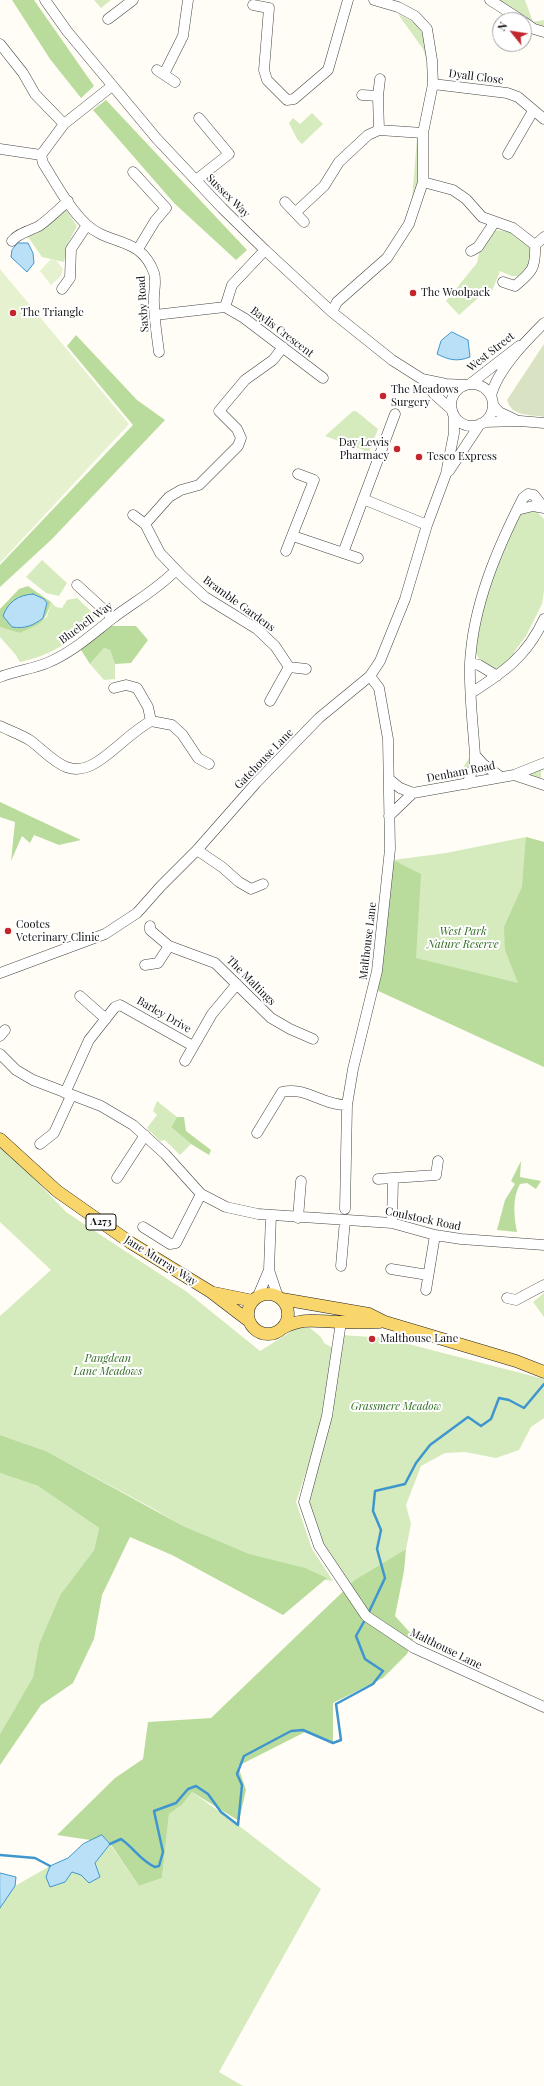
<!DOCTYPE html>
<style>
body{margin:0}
#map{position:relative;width:544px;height:2086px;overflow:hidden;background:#fffdf5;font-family:"Playfair Display",serif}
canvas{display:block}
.north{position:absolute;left:492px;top:12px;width:40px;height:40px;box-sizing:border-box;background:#fff;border:1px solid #a0a0a0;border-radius:50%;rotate:300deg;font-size:11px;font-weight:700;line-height:16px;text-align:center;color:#111}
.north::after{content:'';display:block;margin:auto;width:14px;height:18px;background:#c4262e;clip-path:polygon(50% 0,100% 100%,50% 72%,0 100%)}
</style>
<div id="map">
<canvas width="544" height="2086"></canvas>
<div class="north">N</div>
</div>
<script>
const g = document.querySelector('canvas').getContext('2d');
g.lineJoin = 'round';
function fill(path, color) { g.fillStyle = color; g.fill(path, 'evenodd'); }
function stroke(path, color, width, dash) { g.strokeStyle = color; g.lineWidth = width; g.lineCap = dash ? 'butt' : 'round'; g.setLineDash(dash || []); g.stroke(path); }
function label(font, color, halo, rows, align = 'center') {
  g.font = font + ' "Playfair Display",serif'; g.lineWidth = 4; g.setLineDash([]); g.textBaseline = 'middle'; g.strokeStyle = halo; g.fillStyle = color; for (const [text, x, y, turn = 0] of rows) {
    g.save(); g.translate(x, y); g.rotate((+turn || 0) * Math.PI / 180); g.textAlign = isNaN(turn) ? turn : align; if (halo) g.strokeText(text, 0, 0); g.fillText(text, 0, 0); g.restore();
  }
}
fill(new Path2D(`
 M94,0H111L101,8Z
 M498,0H525L533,22L544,20V27L532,24Z
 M398,14C423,26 424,30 426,57L423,49Z
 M312,113L323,124L302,144L297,139L289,123L293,118L300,124Z
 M417,138C424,153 418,205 406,217L412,200Z
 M66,210L77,226L68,243L64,262L42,257L28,237L38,233Z
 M494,230L511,232L530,247C532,260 530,267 520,276H511L500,271L492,291L487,290L459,315L446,301L477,263L480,249Z
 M353,411H356L378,429L369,452L325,436Z
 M529,511L537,512L544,519V591L542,604L526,636L514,652V658L498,670C488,667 478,661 475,651L487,591L516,520L522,513Z
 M42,560L67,583L59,596L46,593L26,577Z
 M77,598L96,616C74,640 53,655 20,662L15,654L0,637V627L19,633L47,617L51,602L56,607L62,608L67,600Z
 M104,648L110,650L115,664V679L104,680L90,664Z
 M469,758C470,769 468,777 456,779Z
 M541,768V782L524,775Z
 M526,837L544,842V1067L377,971L393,860L446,853Z
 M157,1101L177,1117L171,1127L191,1144L180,1155L165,1140L160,1141L147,1128L157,1115L153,1111Z
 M0,1143L66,1212L187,1292L260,1351L297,1328H310L321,1337L324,1343L333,1348L319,1433L296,1502L312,1549L333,1581L262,1572L152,1508L46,1451L0,1435V1316L51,1270L0,1222Z
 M544,1293V1317L533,1302Z
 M342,1335L385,1338L544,1379V1418L531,1427L519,1450L496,1458L465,1452L445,1453L421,1466L406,1505L411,1524L406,1549L356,1580L348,1588L323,1544L307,1501L322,1455Z
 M0,1473L38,1486L99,1528L94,1550L60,1595L39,1644L33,1677L0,1734Z
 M192,1792L238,1825L321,1889L219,2072L243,2086H0V1908L15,1886L50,1866L46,1877L65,1882L72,1872L81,1875L89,1883L100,1877L95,1863L110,1844L139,1886L162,1878L169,1814L182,1805Z`), '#d5ebbd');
fill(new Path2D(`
 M12,0H34L94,86L81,98L50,59Z
 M106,100L247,250L236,260L174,203L93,110Z
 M76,335L137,400L165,420L52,539L0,587V565L133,425L67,346Z
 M28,586L51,602C44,625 40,624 19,633L0,627V609L19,589Z
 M109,626H136L148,640L131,663L115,664L110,650L104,648L90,664L81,650Z
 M0,802L81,840L59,845L34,835L30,843L22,836L11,861L15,822L0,817Z
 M526,837L544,842V1067L374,989L393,860L421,874L416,958L518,983L505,950L504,927L522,887Z
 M177,1117H184L186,1131L211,1150L209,1155L191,1144L171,1127Z
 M521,1161L520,1177L541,1181L536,1189L527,1183L520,1184C512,1198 514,1217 517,1232L497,1230L505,1200L515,1184L511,1181Z
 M0,1435L46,1451L185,1527L249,1554L305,1568L327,1578L283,1615L172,1555L130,1537L102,1595L94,1639L73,1683L41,1705L0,1765V1734L33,1677L39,1644L60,1595L94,1550L99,1528L38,1486L0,1473Z
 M406,1549L404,1571L395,1616L414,1637L407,1654L383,1678L333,1703V1743L305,1732L238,1766L246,1790L239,1821L192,1792L182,1805L169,1814L162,1878L139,1886L110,1843L57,1835L115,1778L143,1759L148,1722L211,1718L355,1580Z`), '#b9dc9c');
fill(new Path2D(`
 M544,344V417C528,414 512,417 507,400Z`), '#d9e3c4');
fill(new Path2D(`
 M51,259L56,260L63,269L61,276L51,285L40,271Z
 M0,269L129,424L0,563Z`), '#e6f2cf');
const water = new Path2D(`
 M18,243H28L33,253L34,263L27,272L11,257L12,250Z
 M452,332L468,340L470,357C457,362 449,360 437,354L441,341Z
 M33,594L44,599L47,603L43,618C33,626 24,629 12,627L3,616C8,602 18,595 33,594Z
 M102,1835L110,1844L95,1863L100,1877L89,1883L81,1875L72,1872L65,1882L50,1887L46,1877L50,1866L68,1858L83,1844Z
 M0,1873L16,1877L15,1886L0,1908Z`);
fill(water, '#b9e0f7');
stroke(water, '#3f96cf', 1);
stroke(new Path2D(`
 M368,1614L385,1578L377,1549L381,1530L373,1511L375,1491L405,1484L416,1463L430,1445L468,1417L481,1426L491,1419L499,1398L509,1400L524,1408L544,1384
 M110,1844L121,1839C134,1848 141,1861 155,1867L159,1866L163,1852L154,1811L176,1803L188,1789L196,1786L208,1794L221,1812L238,1825L242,1785L237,1774L244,1756L291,1731L303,1730L333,1743L341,1740L336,1704L373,1684L383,1671L365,1659L356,1636L366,1618
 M0,1855L35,1858L50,1866`), '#3f96cf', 2.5);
const minor = new Path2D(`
 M45,0L67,31L157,139L222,208L265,250L332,312L392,360L422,379L435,395L452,410
 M490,0L521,20
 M253,5L269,8L264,70L267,80L287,100L294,99L328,70L348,0
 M108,19L133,0
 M524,22L534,29L544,32
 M0,44L23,73L35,94L64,124
 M157,70L175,82
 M164,74L183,36L188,0
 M433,84L507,93L518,97L544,119
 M112,86L64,124L41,155L43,163C55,182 70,210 87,225C110,246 141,236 154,273C157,282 153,293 154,303C154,319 157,336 159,352
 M362,95L378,96
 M379,130L378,96L380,79
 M0,149L41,155
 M508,154L533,111
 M133,172L166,208L155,221L138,249
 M196,180L229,154L199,118
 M423,182L453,190L466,199L482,217L513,228L535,245
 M285,202L304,222
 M296,212L324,186L339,162L368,135L379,130L423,133
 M12,241C18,233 30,231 39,226C49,219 59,209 68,201
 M471,251L478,247L494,223
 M503,282L515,286C532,272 536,268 535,245L544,237
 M62,289L70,278L71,249L87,225
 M225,307L232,285L265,250
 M332,312L337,302L387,258L409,224L423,182V133L433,84L432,60L427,29L415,16L398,7L374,0
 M155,315L225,307L244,318L323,378
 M283,347L273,360L245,380L219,411L237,429L241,438L238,446L199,485L181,490L169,497L145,524L160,553L182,576L205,597L257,629L275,646L289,667
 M422,379L446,384L466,385
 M470,384L519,346
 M451 405a21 21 0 1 1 42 0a21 21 0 1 1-42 0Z
 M491,396C497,370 526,341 544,323
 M493,405L499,412L516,420
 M484,422L520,421L544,423
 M449,471L480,424
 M363,499L427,525
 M517,510L533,506L544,508
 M133,515L145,524
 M293,536L358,558
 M286,551L314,480L298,474
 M343,553L395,414
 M77,585L113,618
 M470,663L479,665L497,676
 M0,677C15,671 32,669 47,663C73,652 91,635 113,618C134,602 158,589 176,570
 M114,688L126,685L137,688L148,707L151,721L172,725L182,734L198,758L209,764
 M471,693C504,672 527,656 544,619
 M270,701L289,667L306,669
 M0,726C10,731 22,735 31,741C52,757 68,781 97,762C116,750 131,732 151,721
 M514,775L544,785
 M501,777L483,764L475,755C473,725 469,694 470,663C473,605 497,549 523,498L528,494L534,495L544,508
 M389,779L400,788L413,793
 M467,784L475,764V755
 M389,816L413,793L514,775L544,763
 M197,850L222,867L239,882L251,889L263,884
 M150,926V930L169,946L215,963L271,1018L290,1029L313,1039
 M145,965L158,963L169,946
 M0,973L105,934L137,913L161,886L197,850L256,783L319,718L370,676L380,661L405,599L427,525L446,474L454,433V415
 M80,996L106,1019
 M0,1036L5,1030
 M0,1054L16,1070L33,1080L101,1106L133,1125L165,1154L201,1194L226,1207L258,1214L392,1223L435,1235L461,1239L544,1245
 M185,1061L212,1014L237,984
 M65,1093L89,1040L115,1007L120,1005L193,1046
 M257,1133L282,1092C305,1086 324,1106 347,1105
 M40,1144L54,1133L71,1096
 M117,1178L145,1135
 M378,1179L436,1175L438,1161
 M345,1209L347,1105L353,1069L377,971L390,849L388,739L379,688L370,676
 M298,1218L301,1181
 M392,1223L393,1179
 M143,1227L170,1244L176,1243L201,1194
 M341,1266L345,1220
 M391,1269L428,1275
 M269,1270L278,1297
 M426,1290L435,1235
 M258,1296L269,1270L271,1215
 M507,1298L516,1300L544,1285
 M341,1322L327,1416L304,1502L319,1546L366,1616L414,1648L544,1707`);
const major = new Path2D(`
 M0,1139L57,1191L131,1243L211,1292L249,1321
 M214,1293L253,1301
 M248 1314a20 20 0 1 1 40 0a20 20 0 1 1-40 0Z
 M282,1299L369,1314L385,1322L516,1361L544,1372
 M281,1329C303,1316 318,1322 342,1322C355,1323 367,1322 380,1322`);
stroke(minor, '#444', 11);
stroke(major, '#222', 13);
stroke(minor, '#fff', 10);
stroke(major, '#f9d66b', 12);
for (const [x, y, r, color] of [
 [413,293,4,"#c4262e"],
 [13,313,4,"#c4262e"],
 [383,396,4,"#c4262e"],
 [397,449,4,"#c4262e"],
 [419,457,4,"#c4262e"],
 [8,931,4,"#c4262e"],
 [372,1339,4,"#c4262e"]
]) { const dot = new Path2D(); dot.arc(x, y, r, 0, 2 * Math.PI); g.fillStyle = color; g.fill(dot); stroke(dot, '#fff', 1.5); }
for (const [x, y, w] of [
 [101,1222,30]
]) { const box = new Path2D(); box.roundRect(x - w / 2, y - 8, w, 16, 3); g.fillStyle = '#fff'; g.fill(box); stroke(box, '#111', 1); }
label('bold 10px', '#111', null, [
 ["A273",101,1222]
]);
label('11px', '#111', '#fff', [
 ["Dyall Close",476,77,7],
 ["Sussex Way",228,196,45],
 ["Saxby Road",143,304,-94],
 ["Baylis Crescent",282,332,37],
 ["West Street",491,352,-38],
 ["Bramble Gardens",239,604,36],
 ["Bluebell Way",86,623,-36],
 ["Gatehouse Lane",264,759,-46],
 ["Denham Road",461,772,-11],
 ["Malthouse Lane",368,941,-83],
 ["The Maltings",251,981,45],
 ["Barley Drive",164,1015,30],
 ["Coulstock Road",423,1219,12],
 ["Jane Murray Way",161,1261,32],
 ["Malthouse Lane",446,1649,26]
]);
label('11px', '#111', '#fff', [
 ["The Woolpack",421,293],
 ["The Triangle",21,313],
 ["The Meadows",391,390],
 ["Surgery",391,403],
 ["Day Lewis",389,443,"right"],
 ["Pharmacy",389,456,"right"],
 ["Tesco Express",427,457],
 ["Cootes",16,925],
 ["Veterinary Clinic",16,938],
 ["Malthouse Lane",380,1339]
], 'left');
label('italic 11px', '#2f6b1f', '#fff', [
 ["West Park",463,932],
 ["Nature Reserve",463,945],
 ["Pangdean",108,1359],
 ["Lane Meadows",108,1372],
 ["Grassmere Meadow",396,1407]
]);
</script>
